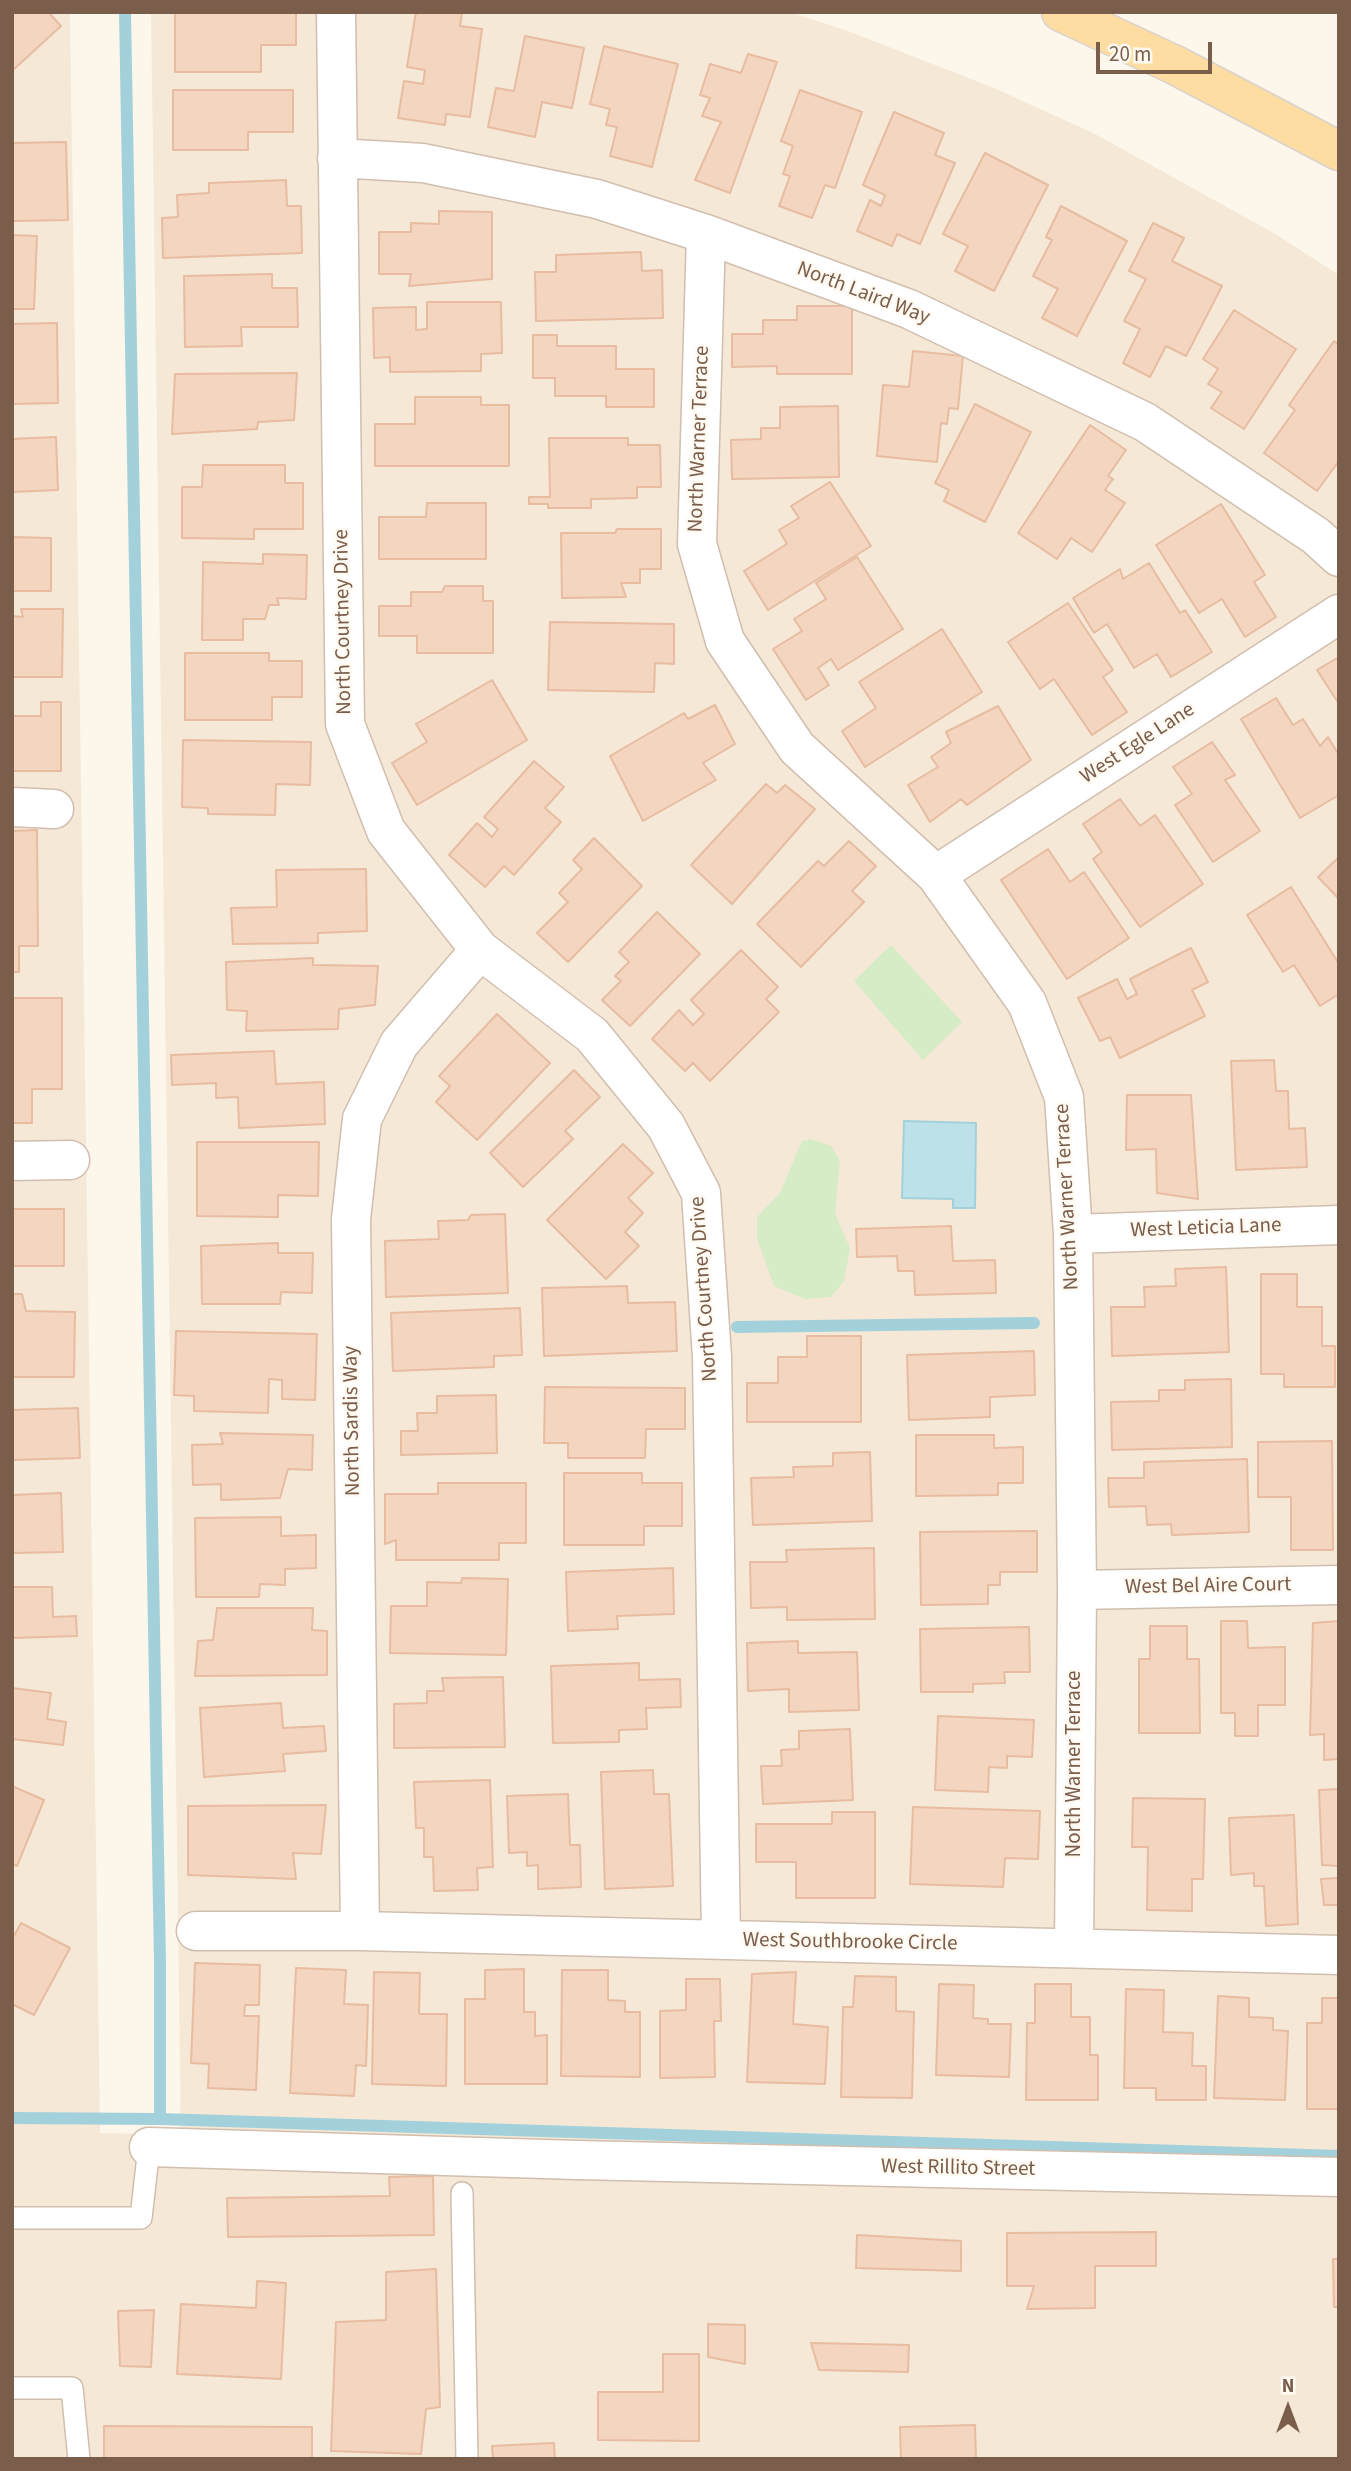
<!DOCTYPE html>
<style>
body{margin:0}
#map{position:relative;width:1351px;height:2471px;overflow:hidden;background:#fdf6ea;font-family:"Source Sans 3",sans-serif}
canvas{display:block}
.frame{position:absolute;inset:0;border:14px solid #7a5d4b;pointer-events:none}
.north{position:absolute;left:1253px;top:2373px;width:70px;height:70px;-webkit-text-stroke:5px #fffaf1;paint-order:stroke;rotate:0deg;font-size:19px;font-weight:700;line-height:28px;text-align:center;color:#7a5d4b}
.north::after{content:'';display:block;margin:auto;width:24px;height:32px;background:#7a5d4b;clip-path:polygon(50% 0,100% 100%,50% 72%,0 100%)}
.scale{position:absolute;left:1096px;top:42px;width:116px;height:32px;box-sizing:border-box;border:4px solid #7a5d4b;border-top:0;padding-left:9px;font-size:21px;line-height:24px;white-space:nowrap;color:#7a5d4b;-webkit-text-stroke:5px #fffaf1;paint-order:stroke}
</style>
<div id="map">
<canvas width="1351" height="2471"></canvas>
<div class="frame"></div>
<div class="north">N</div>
<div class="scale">20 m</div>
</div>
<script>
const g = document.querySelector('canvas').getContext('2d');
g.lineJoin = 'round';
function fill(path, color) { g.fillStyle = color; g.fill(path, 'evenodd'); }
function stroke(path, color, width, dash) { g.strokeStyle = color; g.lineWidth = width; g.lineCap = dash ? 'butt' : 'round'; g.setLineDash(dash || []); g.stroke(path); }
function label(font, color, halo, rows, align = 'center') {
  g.font = font + ' "Source Sans 3",sans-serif'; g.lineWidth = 5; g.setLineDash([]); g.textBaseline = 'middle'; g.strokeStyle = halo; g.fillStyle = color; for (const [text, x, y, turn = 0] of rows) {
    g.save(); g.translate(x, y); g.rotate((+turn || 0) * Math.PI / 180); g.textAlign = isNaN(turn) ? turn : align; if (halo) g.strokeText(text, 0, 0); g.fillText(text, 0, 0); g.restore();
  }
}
fill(new Path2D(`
 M12,12H70L100,2133L181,2135L151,12H789L848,31L994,88L1095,134L1277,235L1339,275V2459H12Z`), '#f5e8d7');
fill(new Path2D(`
 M891,945L962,1022L923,1060L854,981Z
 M811,1139L831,1146L840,1161L835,1214L850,1248L844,1281L831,1297L805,1299L774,1286L757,1239V1217L780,1193L802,1141Z`), '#d5ecc6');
const water = new Path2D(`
 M904,1121L976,1123L975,1208H953V1199L902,1198Z`);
fill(water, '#bce1e8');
stroke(water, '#a2d1db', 2);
stroke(new Path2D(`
 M125,12L160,1962V2119
 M737,1327L1034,1323
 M12,2118L160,2119L1339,2156`), '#a2d1db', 12);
const building = new Path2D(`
 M12,12H48L61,26L12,71Z
 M175,12H296V45H261V72H175Z
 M416,12H462L460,26L482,29L470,117L446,114L445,125L398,118L404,81L423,84L425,70L407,67Z
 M525,36L584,48L572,108L542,102L535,137L488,127L496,88L514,91Z
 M604,46L678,64L652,167L610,156L617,127L606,125L610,109L590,104Z
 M748,54L777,62L730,193L695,180L721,122L702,116L710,98L700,95L710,64L741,73Z
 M173,90H293V132H248V150H173Z
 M800,90L862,112L835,188L825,185L812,218L779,206L790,176L783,174L793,146L781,141Z
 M894,112L944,133L935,155L955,163L920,244L897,234L892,246L857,231L870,200L881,206L885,195L863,185Z
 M66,142L68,220L12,221V143Z
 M985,153L1048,185L994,291L955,271L968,246L943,234Z
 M286,180L287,206H301L302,253L163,258L162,218L178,217L177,195L209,193V183Z
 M1061,206L1127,241L1077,336L1042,318L1058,289L1033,276L1052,240L1046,237Z
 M439,211L492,212V279L409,286L411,274H379V232H411V223L439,224Z
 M1153,223L1184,238L1172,261L1222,286L1186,356L1166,346L1150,377L1123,363L1140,329L1124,321L1146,279L1129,271Z
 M12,235L37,236L34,309H12Z
 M641,252L642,271L662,270L663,318L536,321L535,272H556V255Z
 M272,274V288H297L298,327H241L242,346L185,347L184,276Z
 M427,302H501L502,353L481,354V371L390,372V357L374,358L373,308L416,307V330L427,329Z
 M797,306H852V374H777V366L732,367V334H763V320H797Z
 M1234,310L1296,349L1244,429L1211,408L1222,392L1208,384L1218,369L1203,359Z
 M57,323L58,403L12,404V324Z
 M533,335H557V346H616V369H654V407H606V396H555V378H533Z
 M1334,341L1339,345V461L1317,491L1264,453L1295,410L1289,405Z
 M913,351L963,356L958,409L949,408L947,424L941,423L937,462L877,456L883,385L909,387Z
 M297,373L294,420L258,422L257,429L172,434L175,374Z
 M415,397H481V405H509V466H375V424H415Z
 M975,404L1031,432L985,522L944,501L949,490L935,483Z
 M838,406L839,477L732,479L731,440L761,439V428H780V407Z
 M1090,425L1126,450L1108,476L1113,479L1105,490L1125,503L1092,552L1071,538L1057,559L1018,533Z
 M56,437L58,490L12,492V439Z
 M549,438H628V445H660L661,487H637V498L591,499V508H548V504H529V497H550Z
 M203,465H285V483H303V529H254V539L182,538V487H202Z
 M830,482L871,546L768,610L744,571L787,544L779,530L799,518L791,506Z
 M427,503H486V559H379V517H426Z
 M1221,504L1265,575L1254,582L1276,617L1245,637L1222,599L1199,613L1156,545Z
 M617,529H661V569H640V583H621L626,597L562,598L561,533H615Z
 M12,537L51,538V591H12Z
 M263,554L307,555L306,599L277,598L279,605H269L265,619H243V640H202L203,562L263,564Z
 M857,557L903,629L838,670L831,659L818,668L829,685L806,700L773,649L802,631L794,619L826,599L816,583Z
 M1149,563L1180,613L1185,610L1212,652L1171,677L1157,654L1134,668L1107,624L1094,633L1073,598L1120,569L1123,579Z
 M445,586H483V601H493V653H417V636H379V606H411V592H442Z
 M1068,603L1113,670L1103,677L1127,712L1092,735L1054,679L1040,689L1008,642Z
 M21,609H63L62,677H12V616L23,617Z
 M550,622L674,624V664L655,663L654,692L548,690Z
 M942,629L982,692L865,767L842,731L876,708L859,682Z
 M185,653H269V661H302V697H272V720H185Z
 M1339,657V704L1317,670Z
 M492,680L527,740L417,805L392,763L427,742L416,724Z
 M1276,698L1293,725L1303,719L1320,746L1328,737L1339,755V795L1300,818L1241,719Z
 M41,702H61V771H12V716H41Z
 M715,705L735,744L703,763L716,780L643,821L610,756L684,713L688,719Z
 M998,706L1031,760L967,805L961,799L930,822L908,785L938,767L931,757L951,743L946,732Z
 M183,740L311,742L310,785L276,784L275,815L208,814V808L182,807Z
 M1212,742L1235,775L1225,780L1260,831L1213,862L1175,805L1192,794L1173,767Z
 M534,761L564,787L545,808L561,822L514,875L504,866L485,887L449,855L477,823L492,837L498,829L484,817Z
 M766,784L777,793L785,785L815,809L732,904L691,865Z
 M1120,799L1140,826L1155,815L1203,884L1140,927L1093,859L1102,852L1083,824Z
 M37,830L38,946H19V972H12V831Z
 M594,838L642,886L568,962L537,933L568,902L559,893L582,869L573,860Z
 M849,841L876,866L852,891L864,902L801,967L757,924L818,861L824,866Z
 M1048,849L1070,882L1084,872L1129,938L1067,979L1001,880Z
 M1339,857V899L1318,877Z
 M366,869L367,931L318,933V943L233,944L231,908L277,907L276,870Z
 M1291,887L1339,964V994L1320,1006L1294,965L1283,972L1247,915Z
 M657,912L700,954L630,1026L602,1000L621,981L615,976L629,962L619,952Z
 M1191,948L1208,982L1192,990L1205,1016L1120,1058L1110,1037L1100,1041L1078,998L1117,979L1127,999L1137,994L1130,979Z
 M741,950L778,987L766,999L779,1012L710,1081L693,1063L685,1071L652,1039L679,1010L693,1025L704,1014L691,1000Z
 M313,958V965L378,966L375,1005L339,1009L338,1029L246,1031L247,1011L227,1010L226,962Z
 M12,998H62V1089H32V1123H12Z
 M497,1014L550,1063L477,1140L436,1102L450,1086L439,1076Z
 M274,1051L276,1084L324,1082L325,1124L239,1128L238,1097L216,1098V1083L172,1085L171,1055Z
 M1274,1060L1276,1091H1288L1289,1129L1305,1128L1307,1167L1236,1170L1231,1061Z
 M574,1070L600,1097L565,1131L573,1139L523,1187L490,1153Z
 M1127,1095H1191L1198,1199L1157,1193L1156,1149L1126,1150Z
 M197,1142H319L318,1196L278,1195V1217L197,1216Z
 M623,1144L653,1173L628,1198L643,1213L625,1232L639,1246L606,1279L547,1220Z
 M12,1209H64V1266H12Z
 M505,1214L508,1293L386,1297L385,1241L439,1239L438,1221L468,1220L471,1215Z
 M951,1226L953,1261L995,1260L996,1293L915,1295L914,1271H898L897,1256L857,1257L856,1229Z
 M278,1243V1253H313L312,1293L281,1292L280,1304H202L201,1246Z
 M1226,1267L1229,1352L1112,1356L1111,1307H1145L1144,1287L1176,1286L1175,1269Z
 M1261,1274H1297V1307H1322V1346H1335V1387H1284V1374H1261Z
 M627,1286L628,1303L675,1302L677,1351L544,1356L542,1288Z
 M12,1294H22L26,1311L75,1312L74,1377H12Z
 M520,1308L522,1355L494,1356V1367L393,1371L391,1313Z
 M176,1331L317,1334L315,1400L282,1399V1380L269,1379L268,1413L194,1411V1396L174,1395Z
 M807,1336H861V1422H747V1383H778V1357H807Z
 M1034,1351L1035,1395L990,1397V1417L909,1420L907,1355Z
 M1231,1379L1232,1447L1112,1450L1111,1402L1159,1401V1390H1185V1380Z
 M545,1387L685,1388V1429H646L645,1458H568V1443H544Z
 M496,1395L497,1453L401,1455V1431H418L417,1413H437V1396Z
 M78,1408L80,1458L12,1460V1410Z
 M220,1433L313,1435L312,1470L288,1469L280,1498L221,1500V1484L193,1485L192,1445L223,1444Z
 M916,1435H994V1448L1023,1447V1483H998V1495L916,1496Z
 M1332,1441L1333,1550H1291V1497H1258V1442Z
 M870,1452L872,1521L753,1525L751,1478L794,1477L793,1467L833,1466V1453Z
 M1247,1459L1249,1532L1172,1535L1171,1524L1147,1525L1146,1506L1109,1507L1108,1478H1144V1462Z
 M564,1473H642V1483H682V1526H644V1545H564Z
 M438,1483H526V1543H499V1560H396V1540L385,1544V1494H438Z
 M61,1493L63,1552L12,1553V1495Z
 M281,1517V1536L316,1535V1568L285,1569V1585L260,1584L259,1597H196L195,1518Z
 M1037,1531V1572H1000V1585H988V1604L921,1605L920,1532Z
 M874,1548L875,1619L787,1620V1607L751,1608L750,1562H787L786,1550Z
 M673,1568L674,1614L617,1616L618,1629L568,1631L566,1572Z
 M462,1578L508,1579L506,1655L390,1653L391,1606H427V1582L461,1583Z
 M12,1587H52L53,1617L76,1616L77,1636L12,1638Z
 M217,1608H313L312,1630L327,1631V1675L195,1676L198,1641L213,1640Z
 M1221,1621H1247L1248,1648L1285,1647V1705H1258V1736H1235V1713H1221Z
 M1339,1621V1759L1324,1760V1734L1310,1735L1313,1623Z
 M1150,1626H1187V1659H1199L1200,1733H1139V1659H1150Z
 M1029,1627L1030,1672H1004L1005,1683L973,1684V1692H921L920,1629Z
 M798,1641V1653L857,1652L859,1710L789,1712V1689L748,1691L747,1643Z
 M639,1663V1680L680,1679L681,1707L646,1708L647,1729L619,1730V1742L553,1743L551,1666Z
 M503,1677L505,1747L394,1748V1704L427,1703V1691H444L442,1678Z
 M12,1688L51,1693L47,1719L66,1722L63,1745L12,1739Z
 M281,1703L283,1728L324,1726L326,1751L283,1754L285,1771L204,1777L200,1708Z
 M938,1716L1034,1720L1032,1757L1007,1756V1768L989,1767L988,1792L935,1790Z
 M850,1729L853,1800L763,1804L761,1766H782L781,1750L799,1749V1731Z
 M653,1770L654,1794H669L673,1886L605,1889L601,1772Z
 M490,1780L493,1867L477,1868L478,1890L434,1891L433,1857H424V1828H416L414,1782Z
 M12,1786L44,1800L17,1866L12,1864Z
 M1339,1789V1866L1322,1865L1319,1790Z
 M568,1794L570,1845H580L581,1887L538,1889V1865L527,1866V1852L509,1853L507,1796Z
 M1133,1798L1205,1799L1203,1879H1192V1911L1147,1910L1148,1847H1132Z
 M326,1805L321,1854L293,1853L296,1879L188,1875V1806Z
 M913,1807L1040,1811L1038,1859L1005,1858L1003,1887L910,1884Z
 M832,1812H875V1898H796V1862H756V1824H832Z
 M1294,1815L1298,1924L1266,1926L1264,1886H1254V1873L1231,1875L1229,1818Z
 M1339,1878V1905H1324L1321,1879Z
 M21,1923L70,1948L34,2015L12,2004V1935L14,1936Z
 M195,1963L260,1965L259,2005H245L244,2016H259L256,2090L208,2088L209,2064L191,2063Z
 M296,1968L346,1970L344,2004L368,2005L366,2066L356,2065L354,2096L290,2093Z
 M524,1969V2012H535V2036L547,2035V2084H465V1999H485V1970Z
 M562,1970H608V2000L625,2001V2012H640V2077L561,2076Z
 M374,1972L420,1973L419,2014H447L446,2086L372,2084Z
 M796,1972L793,2024L828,2027L825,2084L747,2082L752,1974Z
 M855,1976L896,1977V2011L914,2012L912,2098L841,2097L843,2007H853Z
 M686,1979H720L721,2021H714L715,2077L660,2078V2011L686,2010Z
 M939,1984L974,1985L973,2018L988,2019V2024H1011L1009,2077L936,2075Z
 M1035,1984H1071V2017H1090V2055H1098V2100H1026L1027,2023H1035Z
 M1126,1989L1164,1990L1163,2032L1193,2033L1192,2066H1206V2100H1156V2088H1124Z
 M1218,1996L1249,1998V2017L1273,2018V2030L1288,2031L1285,2100L1214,2098Z
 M1322,1998H1339V2109H1307V2023H1322Z
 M433,2176L434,2235L228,2237L227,2198L390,2196L389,2177Z
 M1156,2232V2266H1095V2308L1027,2309L1034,2286H1007V2233Z
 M857,2235L961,2241V2271L856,2268Z
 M1333,2259H1339V2307H1334Z
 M436,2269L440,2407L426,2409L421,2454L331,2451L336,2322L386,2320V2272Z
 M257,2281L286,2283L281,2379L177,2374L181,2304L256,2308Z
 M154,2310L151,2367L120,2366L118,2311Z
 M708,2324L745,2325V2364L708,2357Z
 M811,2343L909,2345L908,2372L819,2370Z
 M663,2354H699V2441L598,2440V2392H663Z
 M975,2425L976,2459H901L900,2427Z
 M104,2426L312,2427V2459H104Z
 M554,2443L555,2459H493L492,2446Z`);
fill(building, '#f4d6c0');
stroke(building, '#e7bca0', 2);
const service = new Path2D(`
 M462,2193L467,2459
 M12,2218H141L149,2147
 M12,2388H72L79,2459`);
const minor = new Path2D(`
 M336,12L345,724L386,831L480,950L592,1035L666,1126L701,1193L712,1357L721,1940
 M337,158L423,163L597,199L706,234L909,309L1145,422L1316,536L1339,557
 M706,234L697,544L725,641L797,748L936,875L1027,1003L1064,1097L1073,1234L1077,1590L1074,1948
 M12,807L54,809
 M936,875L1339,614
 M12,1161L70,1160
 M1073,1234L1339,1225
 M1077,1590L1339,1585
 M196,1931H360L1339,1955
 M360,1931L351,1219L362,1119L399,1044L480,950
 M149,2147L577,2160L1339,2177`);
const primary = new Path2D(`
 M1061,12L1175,65L1339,151`);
stroke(service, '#d1beae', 24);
stroke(minor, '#d1beae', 41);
stroke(primary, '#dad2cd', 41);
stroke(service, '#fff', 21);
stroke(minor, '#fff', 38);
stroke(primary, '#fddda1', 38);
label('21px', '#7a5d4b', '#fffaf1', [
 ["North Laird Way",863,294,21],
 ["North Warner Terrace",700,439,-88],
 ["North Courtney Drive",344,622,-91],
 ["West Egle Lane",1138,744,-33],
 ["North Warner Terrace",1068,1197,-93],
 ["West Leticia Lane",1206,1229,-2],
 ["North Courtney Drive",705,1289,-94],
 ["North Sardis Way",353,1421,-91],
 ["West Bel Aire Court",1208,1587,-1],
 ["North Warner Terrace",1075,1764,-90],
 ["West Southbrooke Circle",850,1943,1],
 ["West Rillito Street",958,2169,1]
]);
</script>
